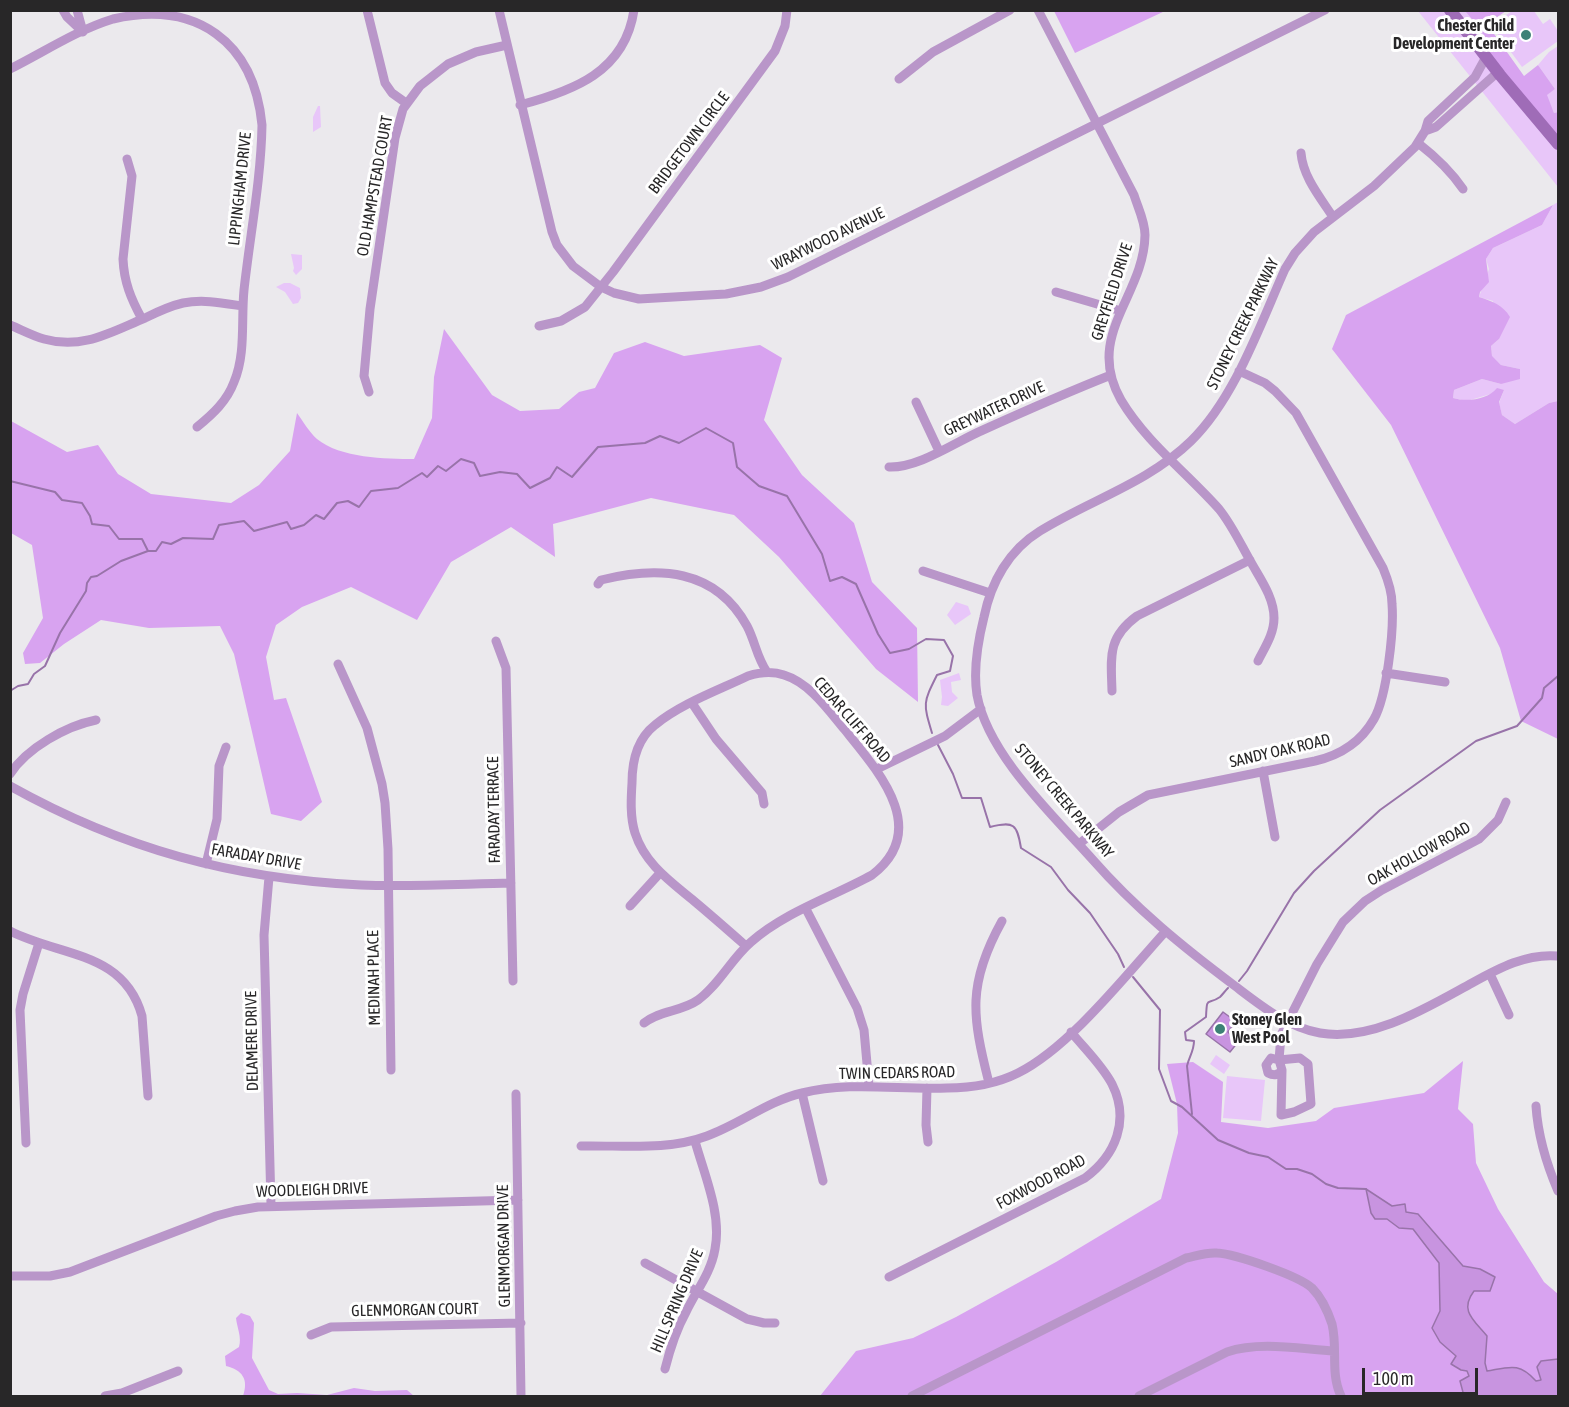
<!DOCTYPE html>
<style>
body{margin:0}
#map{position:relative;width:1569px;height:1407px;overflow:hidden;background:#ebe9ed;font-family:"Asap Condensed",sans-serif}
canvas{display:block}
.frame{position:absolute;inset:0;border:12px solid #282728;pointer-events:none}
.scale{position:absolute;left:1362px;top:1368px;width:116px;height:27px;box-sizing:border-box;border:3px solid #282728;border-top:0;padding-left:8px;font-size:18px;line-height:21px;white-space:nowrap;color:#282728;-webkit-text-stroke:4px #fff;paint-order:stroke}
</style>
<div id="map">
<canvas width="1569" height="1407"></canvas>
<div class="frame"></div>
<div class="scale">100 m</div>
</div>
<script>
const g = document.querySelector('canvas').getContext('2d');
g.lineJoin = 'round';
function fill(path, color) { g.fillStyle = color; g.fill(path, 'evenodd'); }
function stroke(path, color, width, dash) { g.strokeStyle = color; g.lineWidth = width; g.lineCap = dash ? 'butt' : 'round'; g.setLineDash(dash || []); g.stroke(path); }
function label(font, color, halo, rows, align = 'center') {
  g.font = font + ' "Asap Condensed",sans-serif'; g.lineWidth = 6; g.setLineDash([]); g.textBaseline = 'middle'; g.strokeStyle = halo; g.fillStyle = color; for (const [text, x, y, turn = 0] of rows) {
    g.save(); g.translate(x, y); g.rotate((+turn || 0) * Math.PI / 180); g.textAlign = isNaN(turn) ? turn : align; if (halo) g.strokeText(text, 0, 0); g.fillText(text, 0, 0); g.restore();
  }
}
fill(new Path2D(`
 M1418,11H1465L1482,31L1486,56L1558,144V187Z
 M1512,11H1534L1543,24L1550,19L1558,31V41L1522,67L1491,25Z
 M1558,46V112L1554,113L1546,95L1555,89L1538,65L1549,52Z
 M318,106H320L321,127L313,132V117Z
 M1558,202V401L1549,403L1515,424L1502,415L1499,403L1504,390L1467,401L1453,398L1454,390L1482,379L1501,384L1520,369L1501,365L1492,357L1491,346L1499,339L1493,301L1479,297L1489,269L1486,259L1493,248L1542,225L1553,205Z
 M291,254L302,255V269L296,275L293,271L294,268Z
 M284,283H290L300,288L301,298L298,303L293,304L285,292L276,287Z
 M956,602L968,606L971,614L955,625L947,615Z
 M959,673L961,680L951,682L952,692L958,698L948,706L941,705L942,697L940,680Z
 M1216,1055L1230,1065L1224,1074L1210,1064Z
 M1227,1076L1265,1080L1261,1121L1223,1118Z`), '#e8c6f9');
fill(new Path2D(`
 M1054,11H1165L1075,53Z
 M1465,11H1506L1487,24L1524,76L1538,65L1555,89L1547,95L1554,113L1558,112V144L1486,56L1482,31Z
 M1553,205L1542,225L1493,248L1486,259L1489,282L1480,292L1479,297C1492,301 1503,305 1510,317L1499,339L1491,346L1492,356L1501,365L1520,369V379L1501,384L1482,379L1454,390L1453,398C1467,402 1487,400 1497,388L1504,390L1499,402L1502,415L1515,424L1549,403L1558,401V739L1521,721L1500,648L1391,425L1332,349L1346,315Z
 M444,329L492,395L520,411L559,409L579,392L595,388L614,353L645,342L684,356L760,345L782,358L764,420L802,475L854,523L872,582L917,628L918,702L876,669L779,557L734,515L651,498L553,524L555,557L511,527L451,562L417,620L351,587L302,607L276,625L266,657L274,700L286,698L322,802L301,821L271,814L234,654L220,626L149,628L101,620L64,644L40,663L25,664L23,653L43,618L32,545L11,533V421L67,452L98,445L118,474L151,494L231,503L259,485L290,451L297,413C303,421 309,432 317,439C340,458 386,459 414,459L432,418L434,377Z
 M1463,1061L1458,1109L1473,1124L1476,1163L1498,1209L1544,1282L1558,1294V1396H820L856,1351L913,1338L956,1317L1056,1262L1161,1199L1178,1133L1177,1104L1167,1064L1193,1062L1223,1082L1221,1122L1268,1128L1316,1121L1334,1108L1424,1093Z
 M241,1313L250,1316L254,1323L252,1358L269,1390L278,1394L297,1393L327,1395L354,1388L375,1391L407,1390L414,1396H243C249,1379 242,1370 226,1366L225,1356L239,1347C242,1337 237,1328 236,1318Z`), '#d8a3f0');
const water = new Path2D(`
 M1223,1012L1238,1023L1236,1026L1234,1024L1228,1032L1238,1042L1230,1052L1206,1034Z
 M1366,1189L1392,1206L1405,1204L1406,1212L1418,1214L1463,1266L1480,1269L1495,1277L1490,1291H1474C1459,1311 1474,1320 1487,1336L1485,1363L1487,1371C1510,1367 1519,1362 1536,1381L1541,1380L1537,1367L1541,1361L1558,1359V1396H1464L1460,1381L1469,1376L1467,1371L1461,1370L1451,1364L1456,1356L1440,1342L1432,1328L1440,1311L1439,1263L1413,1229L1399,1228L1387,1219H1375L1371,1213Z`);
fill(water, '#c894e0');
stroke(water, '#9873a9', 1.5);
stroke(new Path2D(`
 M10,481L55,492L62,500L82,503L90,516L92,524L109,526L119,539H142L148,551H156L162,542L171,544L183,538L213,539L219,525L244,521L254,531L287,522L291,529L304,525L316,515L324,519L337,503L348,501L359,507L371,491L398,488L422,473L427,477L438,466L446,471L461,459L474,463L480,476L500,472L517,474L530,488L550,478L557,467L572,477L598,447L645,443L660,436L679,443L706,428L733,443L737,467L759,486L787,496L822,554L830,581L842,577L856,584L878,634L890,653L909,649L926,639L944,640L953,656L950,671L937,675C923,703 923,703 932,733
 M10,691L18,686L28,684L34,674L45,666L60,633L86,591L87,583L91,577L97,576L121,561L148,551
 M938,745L953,774L962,798H981L990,827C1014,821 1017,824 1021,848L1051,867L1068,890L1090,913L1118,954L1124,967
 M1133,977L1160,1010L1159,1069L1171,1101L1182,1107L1218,1140L1249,1153L1268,1157L1286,1169H1297L1312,1174L1326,1184L1338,1188L1366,1189
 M1239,981L1247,971L1294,893L1314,871L1380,810L1476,741L1517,726L1542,698L1544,688L1558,676
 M1192,1114L1187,1066C1189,1057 1194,1051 1194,1041L1186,1040L1185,1032L1206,1017C1207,995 1207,1006 1220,997C1223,994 1225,991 1228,988`), '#9873a9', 2);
stroke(new Path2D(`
 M63,10L67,17L83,32L77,10
 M367,10L385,83L392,93L406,103
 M499,10L552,232L557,245L573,266L601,287L614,293L639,299L726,294L761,287L788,277L1325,10
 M1038,10L1134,195C1138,208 1145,221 1145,235C1144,297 1084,335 1121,400C1146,442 1187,473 1219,509C1232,525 1241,545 1252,564C1261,580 1274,598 1274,618C1274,634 1265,647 1258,661
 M1486,57L1475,77L1428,121L1425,131L1415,147L1374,186L1314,232L1295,253L1285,269C1260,325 1235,398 1191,441C1148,483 1090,500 1040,531C1009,550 991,582 984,617C978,641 973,670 977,695C988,755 1053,815 1093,860C1135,908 1183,947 1235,986C1260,1005 1287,1027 1320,1033C1372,1042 1428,1007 1472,983C1499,968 1527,953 1558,956
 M10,69C44,52 77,30 113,19C197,0 254,42 262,125C261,180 250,235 244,290C241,320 246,354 234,382C227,401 213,414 197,427
 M899,79L933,52L1010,10
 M520,105C573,91 625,72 634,10
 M1425,131L1436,127L1498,72
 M1418,143C1436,157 1450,170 1463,189
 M1301,153C1303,177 1320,197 1333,217
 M127,159L132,176L123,259C124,282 131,299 142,319
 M1056,292L1121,311
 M10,325C22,330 33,336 44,339C82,350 111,332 145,318C157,312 170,306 183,303C203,299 223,303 242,306
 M539,326L561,321L585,307L613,272L775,51L785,26L787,10
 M369,392L364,376L370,309L395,138L403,109L420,86L448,64L476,52L507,45
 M916,402L939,451
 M889,467C919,468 955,442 983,430C1025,411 1068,392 1111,375
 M923,571L990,593
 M598,584L601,580C658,566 715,568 747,626C755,641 757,658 767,672
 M496,641L506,668L513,981
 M338,664L367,728L382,784L385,803L388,849L391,1070
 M1386,673L1445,682
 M1112,691C1111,657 1107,638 1137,616L1250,560
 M692,703L716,739L762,793L764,804
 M877,769L945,736L981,709
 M1263,771L1275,837
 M10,774C27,748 66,726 96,720
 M10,786C123,849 233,879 361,885C411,887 461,884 511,883
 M1079,844L1119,812L1148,795L1315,761C1341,755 1361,742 1374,719C1387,696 1394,630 1392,604C1392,592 1388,580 1383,568L1296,413L1275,391L1265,383L1239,371
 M206,864L217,819L219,766L226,747
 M269,877L264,935L271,1205
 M630,906L660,873
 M806,909L857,1008L864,1030L869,1086
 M10,931C61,957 124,951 142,1016L148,1096
 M1490,974L1509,1015
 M644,1023C660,1010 681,1012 698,1000C719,985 731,959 751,942C785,912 832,897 872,875C931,830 879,772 845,730C829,711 810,683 784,675C772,671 761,672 748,676C719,690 680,704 655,725C637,739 632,761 632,783C631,799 630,817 635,833C645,864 670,881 694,901C712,916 729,931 746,946
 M1282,1070L1281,1115L1294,1112L1311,1104L1308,1064L1300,1058L1279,1060L1282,1070C1279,1075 1274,1076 1268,1073L1266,1065L1271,1058L1279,1060L1281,1035L1317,964L1343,922L1365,901L1382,890L1479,839L1498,820L1506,802
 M989,1083C972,1016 967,984 1002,921
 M927,1088L926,1125L928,1142
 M802,1093L823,1181
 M516,1094L521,1396
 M1536,1106C1538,1137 1546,1163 1558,1191
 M26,1143L20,1010L23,994L39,943
 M581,1146C623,1145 667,1151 707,1136C740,1124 768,1101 802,1093C850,1081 899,1090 947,1088C972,1088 996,1084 1018,1073C1070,1047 1126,975 1165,932
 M645,1263L747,1319L764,1323H775
 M10,1276H50L70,1272L216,1216L235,1211L258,1207L518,1200
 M889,1277L1085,1178C1116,1155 1130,1120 1112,1084C1102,1065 1085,1049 1071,1032
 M311,1335L331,1327L521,1323
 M665,1369C670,1349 676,1330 686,1312C696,1291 711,1273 715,1249C722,1214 704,1174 695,1141
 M105,1396L122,1393L178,1371
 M912,1396L1186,1258C1196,1256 1207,1252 1217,1253C1236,1254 1299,1276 1312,1288C1321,1297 1328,1312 1332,1324C1338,1349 1330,1373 1341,1396
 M1139,1396L1227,1352C1260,1341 1300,1349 1334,1351`), '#b996c9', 9);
stroke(new Path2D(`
 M1450,10L1500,75L1558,144`), '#9f6cb7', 12);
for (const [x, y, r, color] of [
 [1526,35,6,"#3d8176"],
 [1220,1029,6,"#3d8176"]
]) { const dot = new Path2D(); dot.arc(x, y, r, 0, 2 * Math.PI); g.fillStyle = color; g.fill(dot); stroke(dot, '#fff', 2); }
label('bold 16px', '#282728', '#fff', [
 ["Chester Child",1514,26],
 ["Development Center",1514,44],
 ["Stoney Glen",1232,1020,"left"],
 ["West Pool",1232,1038,"left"]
], 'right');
label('16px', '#282728', '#fff', [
 ["BRIDGETOWN CIRCLE",689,143,-53],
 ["OLD HAMPSTEAD COURT",375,186,-80],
 ["LIPPINGHAM DRIVE",240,189,-84],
 ["WRAYWOOD AVENUE",828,239,-26],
 ["GREYFIELD DRIVE",1112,292,-72],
 ["STONEY CREEK PARKWAY",1243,324,-64],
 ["GREYWATER DRIVE",994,409,-25],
 ["CEDAR CLIFF ROAD",852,720,49],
 ["SANDY OAK ROAD",1280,751,-13],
 ["STONEY CREEK PARKWAY",1064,801,50],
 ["FARADAY TERRACE",494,810,-91],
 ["OAK HOLLOW ROAD",1419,854,-29],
 ["FARADAY DRIVE",256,857,10],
 ["MEDINAH PLACE",374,978,-91],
 ["DELAMERE DRIVE",252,1041,-91],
 ["TWIN CEDARS ROAD",897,1073,-1],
 ["FOXWOOD ROAD",1041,1182,-28],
 ["WOODLEIGH DRIVE",312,1190,-2],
 ["GLENMORGAN DRIVE",504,1246,-91],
 ["HILL SPRING DRIVE",677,1301,-67],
 ["GLENMORGAN COURT",415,1310,-1]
]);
</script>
